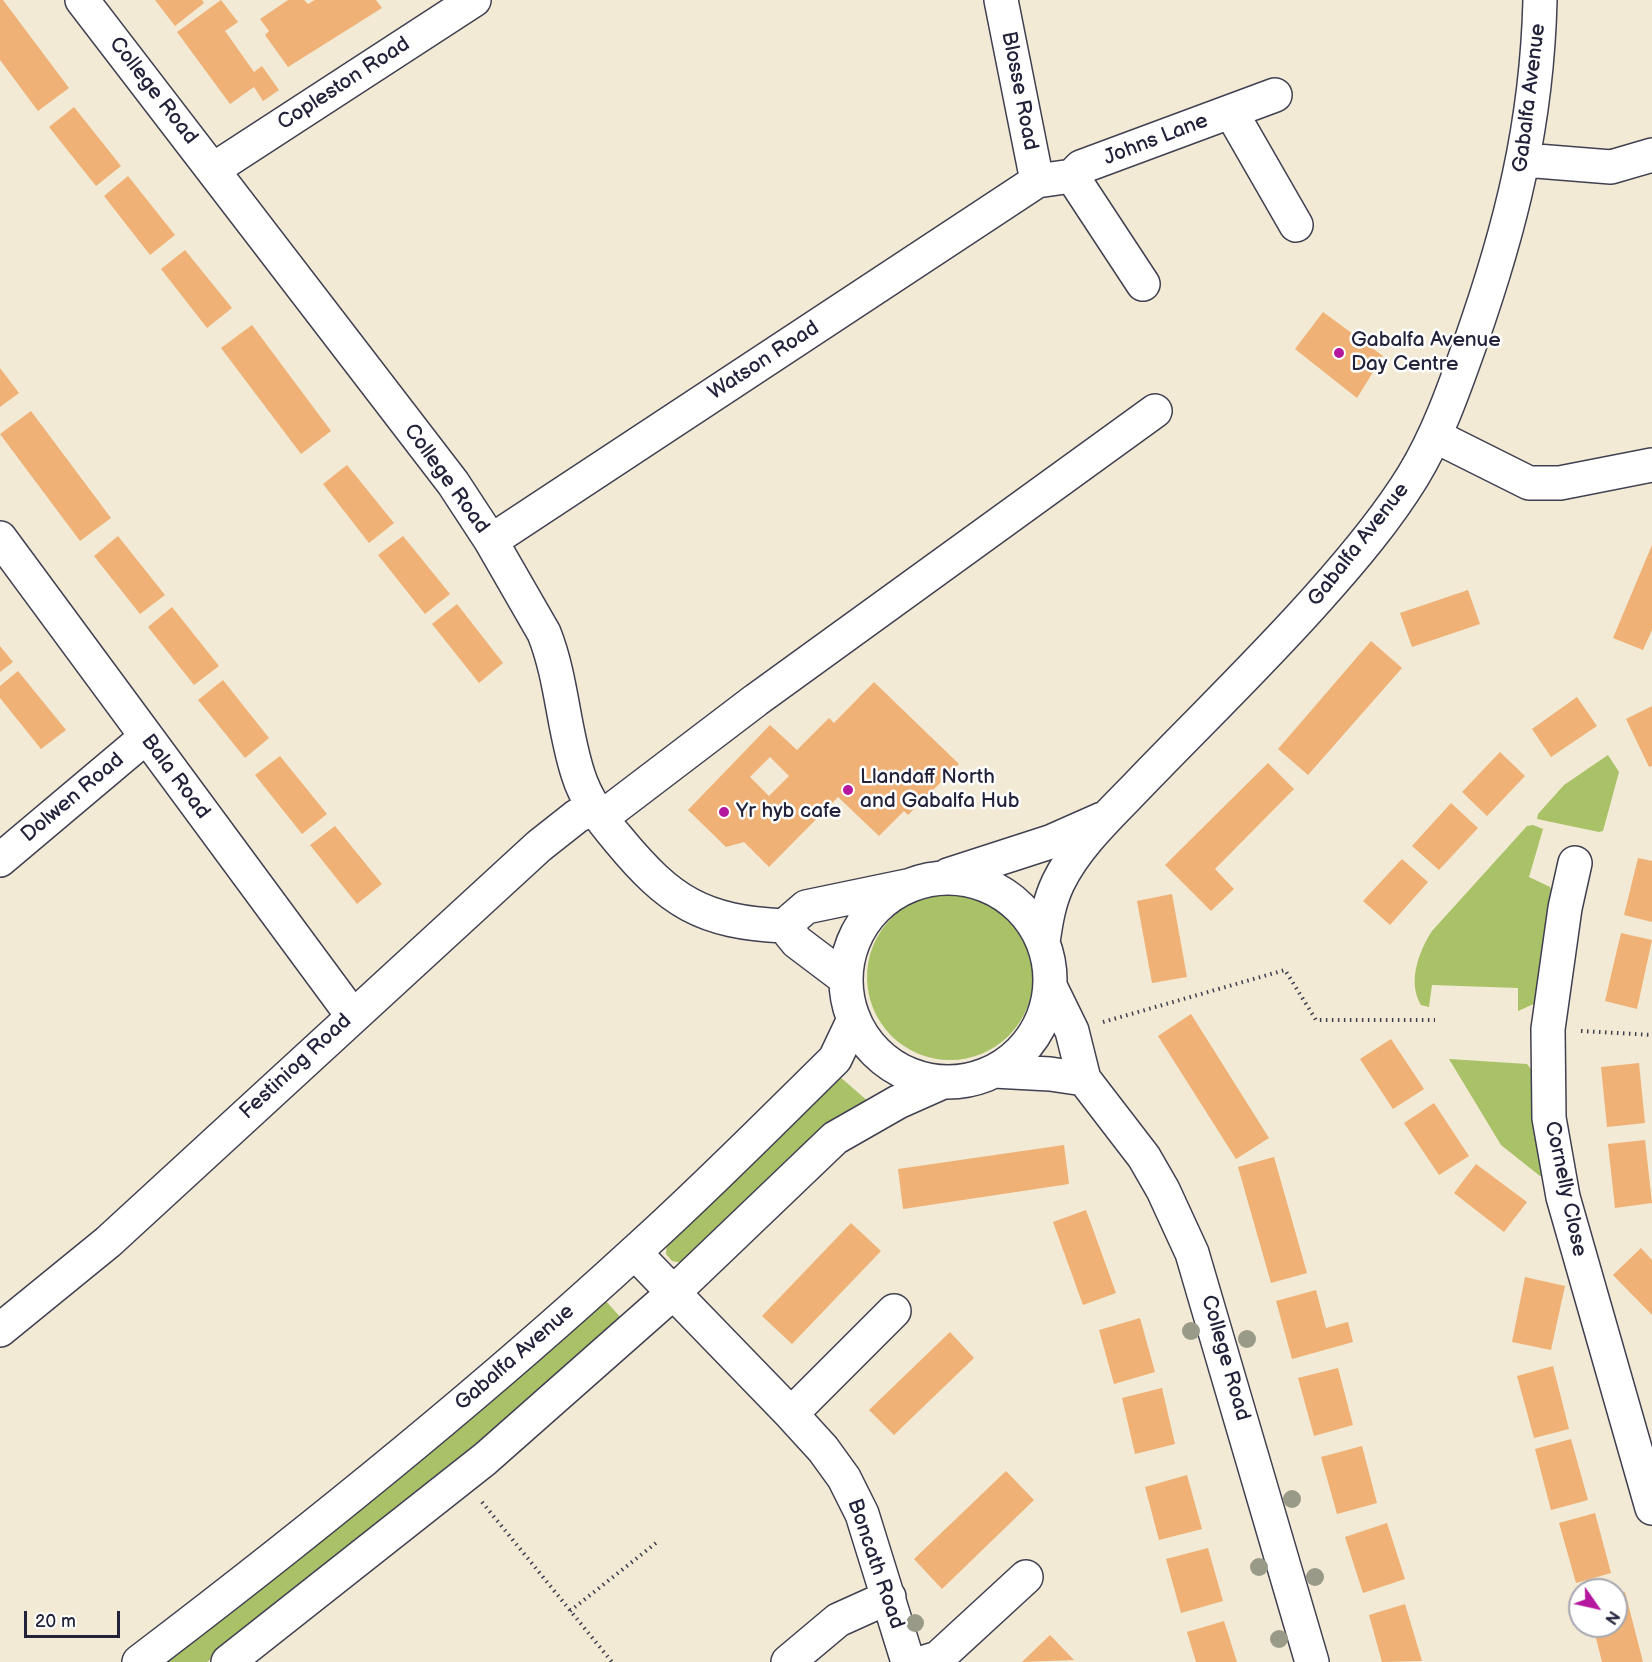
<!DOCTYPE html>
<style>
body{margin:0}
#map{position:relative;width:1652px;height:1662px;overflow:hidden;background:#f2ead4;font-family:"Balsamiq Sans",sans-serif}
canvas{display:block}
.north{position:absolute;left:1568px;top:1578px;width:60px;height:60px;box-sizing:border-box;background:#fff;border:2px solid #a7a7b1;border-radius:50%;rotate:124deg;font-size:16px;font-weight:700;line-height:24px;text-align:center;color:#22223b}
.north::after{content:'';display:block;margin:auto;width:21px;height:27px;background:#b5179e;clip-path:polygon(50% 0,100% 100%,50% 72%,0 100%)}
.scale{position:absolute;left:24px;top:1611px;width:96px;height:27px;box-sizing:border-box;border:3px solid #22223b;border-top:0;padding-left:8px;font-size:18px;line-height:21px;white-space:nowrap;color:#22223b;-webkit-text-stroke:4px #fff;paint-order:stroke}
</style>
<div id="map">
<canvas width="1652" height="1662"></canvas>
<div class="north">N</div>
<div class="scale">20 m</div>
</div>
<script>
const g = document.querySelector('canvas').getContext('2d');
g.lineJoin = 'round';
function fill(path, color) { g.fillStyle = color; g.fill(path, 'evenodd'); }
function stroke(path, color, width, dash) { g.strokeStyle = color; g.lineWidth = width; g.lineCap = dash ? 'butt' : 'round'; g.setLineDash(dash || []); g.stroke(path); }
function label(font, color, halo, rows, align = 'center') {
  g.font = font + ' "Balsamiq Sans",sans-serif'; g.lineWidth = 5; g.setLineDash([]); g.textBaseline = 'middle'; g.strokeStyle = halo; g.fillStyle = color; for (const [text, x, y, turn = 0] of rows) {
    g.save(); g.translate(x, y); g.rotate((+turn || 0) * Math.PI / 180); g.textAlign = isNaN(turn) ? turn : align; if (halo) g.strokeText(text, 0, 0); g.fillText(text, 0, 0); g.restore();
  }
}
fill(new Path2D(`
 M1608,755L1619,772L1603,831L1599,832L1537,819L1538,814L1564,785Z
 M1533,825L1543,829L1529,877L1550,887L1556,900L1536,1003L1518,1011V988L1432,985L1429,1007L1421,1005C1407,982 1419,951 1432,931L1527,826Z
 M867 977a83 83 0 1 1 166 0a83 83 0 1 1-166 0Z
 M1449,1059L1527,1064L1533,1072L1548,1176H1540L1501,1145Z
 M839,1076L870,1103L683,1263L672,1261L666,1254L667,1242Z
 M604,1299L623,1320L416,1498L207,1662H164Z`), '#a9c167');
fill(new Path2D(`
 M0,0H3L69,88L38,111L0,60Z
 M155,0H202L204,3L175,26Z
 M221,0L238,22L225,31L254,72L262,66L279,90L263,101L254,87L230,104L177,32Z
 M288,0H304L308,4L315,0H376L382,8L288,67L265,35L269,31L260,19Z
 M74,107L121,166L96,186L49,127Z
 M128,176L175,235L150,255L104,196Z
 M185,250L232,308L207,328L161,269Z
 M1323,312L1383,356L1357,398L1295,349Z
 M252,325L331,431L301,454L221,348Z
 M0,368L19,393L0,407Z
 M31,411L111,518L80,541L0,434Z
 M347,465L394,523L369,543L323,484Z
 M118,536L165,595L140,614L94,556Z
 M403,536L450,594L425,614L378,555Z
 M1652,545V630L1643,650L1613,638Z
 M1468,590L1480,624L1412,647L1400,613Z
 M457,604L503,663L479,683L432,624Z
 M172,607L219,666L194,685L148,627Z
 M1371,641L1402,668L1308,775L1278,749Z
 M0,646L13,662L0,672Z
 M18,671L66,730L41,749L0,698V686Z
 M223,680L269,738L245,758L198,700Z
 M874,682L959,764L908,815L904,811L879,836L838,797L769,867L744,842L726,847L688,810L770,725L797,750L829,718L834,723ZM770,757L789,776L769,796L750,777Z
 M1577,697L1597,726L1551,757L1532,729Z
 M1652,706V766L1649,767L1626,719Z
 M1500,752L1525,776L1487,816L1462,792Z
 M280,756L327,814L302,834L255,775Z
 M1268,763L1294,789L1215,869L1234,889L1211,911L1165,865Z
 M1451,803L1478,828L1439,870L1412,846Z
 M335,826L382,884L357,904L310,845Z
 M1638,858L1652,861V922L1624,915Z
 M1402,859L1428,882L1390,925L1363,901Z
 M1172,894L1187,977L1152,983L1137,901Z
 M1621,933L1652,940L1637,1009L1605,1001Z
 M1191,1014L1269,1138L1236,1159L1158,1036Z
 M1391,1039L1424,1089L1393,1109L1360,1059Z
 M1639,1063L1645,1123L1607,1127L1601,1067Z
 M1434,1103L1469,1156L1439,1175L1404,1123Z
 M1645,1140L1652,1203L1615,1208L1608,1144Z
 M1064,1145L1069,1184L903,1209L898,1169Z
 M1274,1157L1307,1273L1271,1283L1238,1167Z
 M1476,1164L1527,1202L1504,1232L1454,1193Z
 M1086,1210L1116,1293L1083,1305L1053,1222Z
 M851,1223L881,1251L792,1344L762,1316Z
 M1641,1248L1652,1260V1315L1613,1275Z
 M1525,1277L1565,1286L1551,1350L1512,1342Z
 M1316,1290L1326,1328L1348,1322L1353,1342L1292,1359L1276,1301Z
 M1140,1318L1155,1372L1114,1384L1099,1330Z
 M950,1332L974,1358L894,1435L869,1410Z
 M1553,1366L1569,1429L1534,1438L1517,1376Z
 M1338,1368L1353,1425L1314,1436L1298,1378Z
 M1162,1388L1175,1444L1135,1454L1122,1398Z
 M1571,1439L1588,1500L1551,1510L1535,1449Z
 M1362,1446L1377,1503L1337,1514L1321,1457Z
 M1006,1471L1034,1500L942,1589L914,1559Z
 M1187,1475L1202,1529L1159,1540L1145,1487Z
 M1595,1513L1611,1573L1576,1583L1559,1523Z
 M1387,1523L1405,1579L1363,1593L1345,1537Z
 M1208,1548L1223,1601L1181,1613L1166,1559Z
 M1625,1592L1643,1662H1602L1593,1626H1616V1595Z
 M1405,1604L1422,1661L1382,1662L1369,1615Z
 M1224,1621L1237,1662H1196L1187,1632Z
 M1050,1635L1074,1660L1022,1662Z`), '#efb175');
const minor = new Path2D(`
 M82,0L453,483L491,541L544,633C562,678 563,728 578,774C586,800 601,819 618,839C670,902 702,922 784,926L806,907L907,886
 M1001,0L1037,181
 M1231,112L1296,225
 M1524,160L1611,167L1652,155
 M214,169L474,0
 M1072,176L1143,284
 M1435,436L1529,483H1560L1652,465
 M0,538L352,1015
 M491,541L1037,181L1072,176L1081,167L1275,95
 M601,818L756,700L1155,411
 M0,860L146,737
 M1575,863L1565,908L1548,1029L1549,1118L1563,1197L1652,1508
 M948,875L1050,842L1102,819
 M846 980a102 102 0 1 1 204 0a102 102 0 1 1-204 0Z
 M784,926L797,942L846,979
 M1043,942C1046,921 1049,902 1058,883C1077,843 1116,809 1146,777C1203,718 1263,660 1318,598C1352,560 1386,520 1413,476C1438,435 1454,389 1470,344C1511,228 1537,124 1540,0
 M1050,986L1072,1031L1084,1079L1144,1157L1163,1190L1192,1253L1312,1662
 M994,1071L1050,1074L1084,1079
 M635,1253L791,1414L823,1449L844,1478L862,1514L908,1662
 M0,1330L108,1242L539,846L577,816L594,808
 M791,1414L894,1311
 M139,1662C310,1532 477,1397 635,1252C704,1190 769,1124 835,1059L854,1019
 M228,1662L485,1459L673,1293L835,1138L898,1102L943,1082
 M788,1662L838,1620L889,1597
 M925,1662L938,1658L1026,1577`);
stroke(minor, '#414052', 36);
stroke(new Path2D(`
 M1103,1022L1285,970L1316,1020H1435
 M1581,1031L1652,1035
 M482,1502L612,1662
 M570,1611L656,1543`), '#414052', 4, [1.5, 4.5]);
stroke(minor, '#fff', 33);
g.fillStyle = '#999b88';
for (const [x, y] of [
 [1191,1331],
 [1247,1339],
 [1292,1499],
 [1259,1567],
 [1315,1577],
 [915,1623],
 [1279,1639]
]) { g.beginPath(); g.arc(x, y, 9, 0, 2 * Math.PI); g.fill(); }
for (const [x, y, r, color] of [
 [1339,353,6,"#b5179e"],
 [848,790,6,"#b5179e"],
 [724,812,6,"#b5179e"]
]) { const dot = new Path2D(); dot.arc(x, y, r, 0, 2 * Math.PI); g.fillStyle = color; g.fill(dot); stroke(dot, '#fff', 2); }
label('21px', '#22223b', '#fff', [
 ["Copleston Road",344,84,-33],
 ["College Road",153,91,52],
 ["Blosse Road",1019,91,79],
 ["Gabalfa Avenue",1530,98,-83],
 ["Johns Lane",1156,140,-21],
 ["Watson Road",764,361,-33],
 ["College Road",446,479,54],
 ["Gabalfa Avenue",1359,545,-52],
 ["Bala Road",175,777,53],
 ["Dolwen Road",73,798,-40],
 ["Festiniog Road",296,1067,-43],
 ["Cornelly Close",1565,1189,78],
 ["Gabalfa Avenue",515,1358,-41],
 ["College Road",1225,1358,74],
 ["Boncath Road",875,1564,71]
]);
label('21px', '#22223b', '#fff', [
 ["Gabalfa Avenue",1351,341],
 ["Day Centre",1351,365],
 ["Llandaff North",860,778],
 ["and Gabalfa Hub",860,802],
 ["Yr hyb cafe",736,812]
], 'left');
</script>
